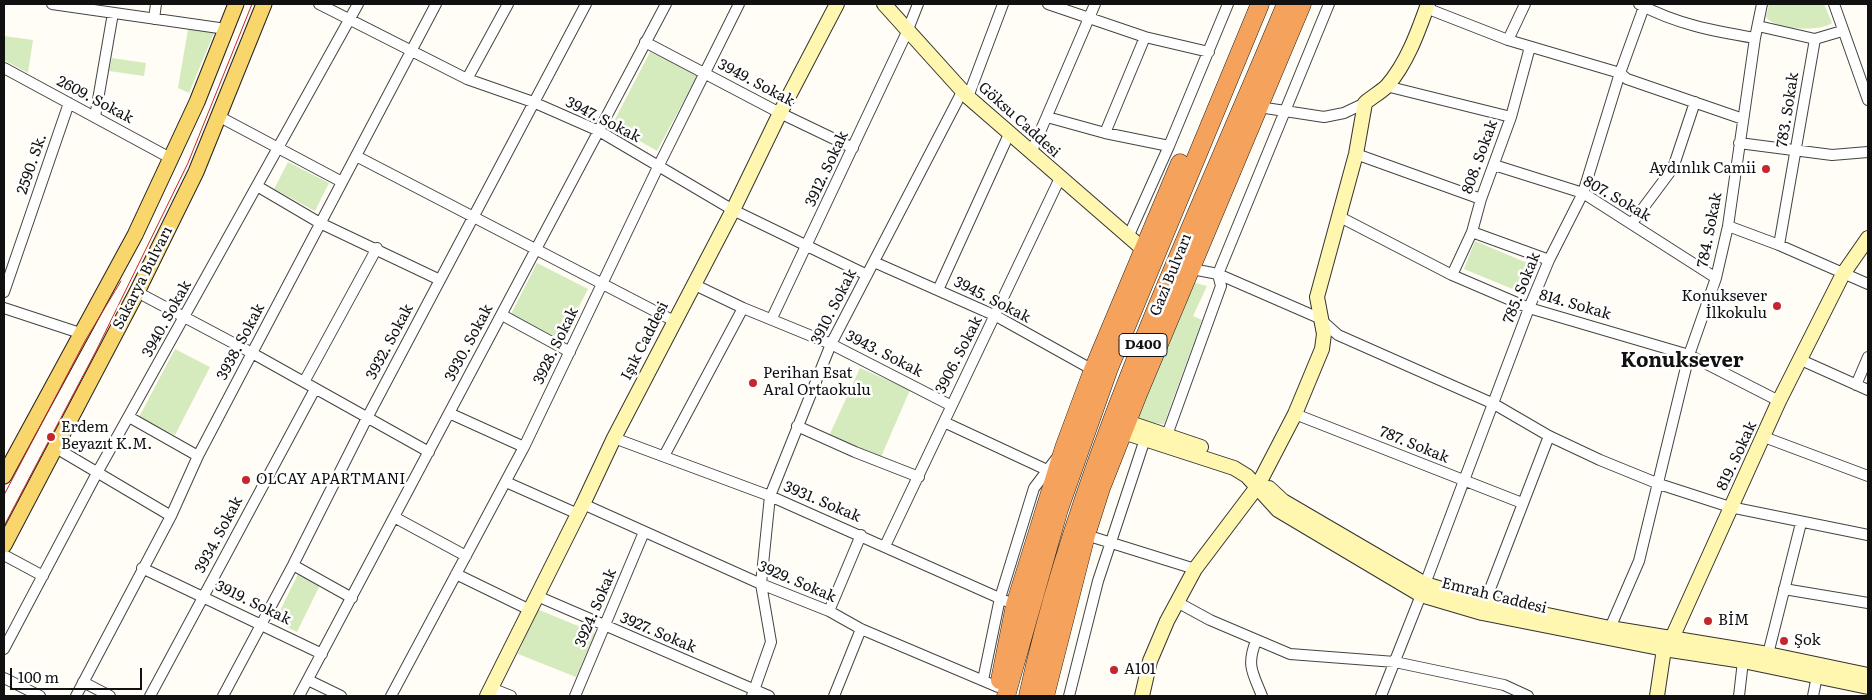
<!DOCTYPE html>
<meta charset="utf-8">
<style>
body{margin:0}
#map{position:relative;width:1872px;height:700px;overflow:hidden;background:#fffdf5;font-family:Literata,serif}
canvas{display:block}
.frame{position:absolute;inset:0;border:5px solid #111;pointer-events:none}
.scale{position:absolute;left:10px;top:668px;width:132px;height:22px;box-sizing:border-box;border:2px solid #111;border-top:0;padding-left:6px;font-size:15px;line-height:18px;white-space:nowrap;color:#111;-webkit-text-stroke:4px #fff;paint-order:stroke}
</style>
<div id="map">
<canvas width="1872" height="700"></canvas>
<div class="frame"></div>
<div class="scale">100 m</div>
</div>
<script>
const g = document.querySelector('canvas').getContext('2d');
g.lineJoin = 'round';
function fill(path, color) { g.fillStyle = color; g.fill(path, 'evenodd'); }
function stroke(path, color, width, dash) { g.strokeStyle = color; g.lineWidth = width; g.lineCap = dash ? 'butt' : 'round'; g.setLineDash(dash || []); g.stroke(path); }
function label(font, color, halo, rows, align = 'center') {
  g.font = font + ' Literata,serif'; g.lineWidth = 5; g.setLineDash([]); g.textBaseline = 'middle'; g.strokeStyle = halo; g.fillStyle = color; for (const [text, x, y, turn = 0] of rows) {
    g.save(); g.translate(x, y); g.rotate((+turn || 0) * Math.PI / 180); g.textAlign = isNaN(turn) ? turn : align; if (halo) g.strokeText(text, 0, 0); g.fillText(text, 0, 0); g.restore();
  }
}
fill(new Path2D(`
 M1769,4H1824L1832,23C1820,32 1775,30 1766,17Z
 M188,29L214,33L189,93L178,88Z
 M4,36L33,40L28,73L4,60Z
 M650,52L698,74L657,151L612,125Z
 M112,58L146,63L144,76L109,71Z
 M288,162L329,183L315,211L274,189Z
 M1475,241L1532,265L1520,292L1464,269Z
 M537,263L588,289L562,340L511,314Z
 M1192,282L1207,286L1193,316L1202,320L1164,424L1140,422L1134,412Z
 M175,349L210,367L175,435L139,417Z
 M860,368L910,390L881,457L829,436Z
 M298,574L320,585L297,632L275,621Z
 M537,609L595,633L576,677L518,654Z`), '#d5ebbd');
const street = new Path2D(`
 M52,4L226,29
 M319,4L467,79L533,102L599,131L733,210L867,275
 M1048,4L1145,37L1209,52
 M1639,4C1676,24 1713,31 1755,38
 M1834,4L1868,100
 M1426,8L1508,40L1620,73L1627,79L1743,119
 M154,19L156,4
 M1758,26L1815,39L1842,31
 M1508,40L1525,4
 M645,42L780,113L853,148
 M4,68L172,159
 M467,79L508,4
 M1386,86L1511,117
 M968,97L1003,4
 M1259,107L1324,117L1344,113L1365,103
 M95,117L113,13
 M220,117L342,182
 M1047,117L1105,133L1169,146
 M1105,133L1145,37
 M1739,143L1832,155L1868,152
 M1031,153L1095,4
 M1356,154L1481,199
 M356,156L674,321
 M1494,165L1583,193L1716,278
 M257,186L320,223L440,280
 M1340,217L1452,275L1529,308L1689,355L1779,401
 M1632,223L1673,168L1695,102
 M1728,226L1779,245L1868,284
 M1472,232L1549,260
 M1129,235L1169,146L1228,4
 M1779,245L1815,39
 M874,262L996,316L1093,370
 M1192,269L1218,274L1319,318L1338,335L1494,404L1549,436L1600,460L1659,484L1730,507L1868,535
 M1452,275L1472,232L1481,199L1511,117L1530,47
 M693,284L743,308L831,344L950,405
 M938,290L1010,132
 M4,292L69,103
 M137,292L252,353L429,452
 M4,308L83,334
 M502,315L570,352
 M772,318L907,32L918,4
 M1801,360L1868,390
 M304,382L377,248
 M1856,385L1868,357
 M449,413L524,447
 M1295,414L1522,503
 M129,417L198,456
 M944,422L1047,470
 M797,426L855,452L919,477
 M1167,435L1221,286L1218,274L1329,4
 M1764,437L1868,476
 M614,438L770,496L1015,605
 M56,448L171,516
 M664,456L743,308
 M506,482L578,514
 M583,504L761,584L829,611L861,629L998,687
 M394,517L466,556
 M1086,535L1195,569
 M885,546L1060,178
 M4,555L43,576
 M293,565L352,598
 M142,568L322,654
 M456,574L530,610
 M1425,584L1529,308L1549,260L1583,193L1620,73L1645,4
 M1784,589L1868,603
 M537,596L769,696
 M1177,602L1210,620L1290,654L1395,662L1504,685L1528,696
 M1485,602L1549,436
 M829,611L861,535
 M1610,628L1639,561L1689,355L1716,278L1728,226L1755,38L1762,4
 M1256,641C1246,666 1253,673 1262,696
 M4,649L97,473L358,4
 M1768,654L1801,523
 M4,678L40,696
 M308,680L341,696
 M983,680L1000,598L1034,488L1056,459
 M83,682L110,696
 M491,688L511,696
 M76,696L171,516L198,456L252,353L436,4
 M150,696L315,389
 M223,696L293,565L367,418L586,4
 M299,696L666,4
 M391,696L524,447L658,167L739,4
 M575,696L644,532
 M752,696L771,642L761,584L770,496L831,344L963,90
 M834,696L861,629
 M1069,696L1098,581L1145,439
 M1381,696L1421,595
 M1739,696L1743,661
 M1813,696L1817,676`);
const secondary = new Path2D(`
 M884,4L968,97L1143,249
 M1127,422L1201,447
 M1123,432L1234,468L1247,476L1278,510L1421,595L1482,613L1664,649L1743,661L1868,687
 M1269,488L1283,501L1425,584L1485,602L1610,628L1768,654L1868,675
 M487,696L583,504L614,438L733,210L780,113L837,4
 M1142,696L1150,661L1167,621L1195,569L1257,487L1295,414L1322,349L1324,334L1317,297L1356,154L1365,103C1372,97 1381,92 1387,86C1407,63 1418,32 1428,4
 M1657,696L1664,649L1672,638L1779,401L1843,274L1868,238`);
const primary = new Path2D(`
 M4,476L135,235L197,102L236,4
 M4,545L137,292L196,172L264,4`);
const highway = new Path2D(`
 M1000,680L1015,605L1064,448L1093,370L1180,163
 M1006,696L1059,509L1109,368L1260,4
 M1028,696C1080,457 1193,229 1286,4
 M1045,696L1086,535L1101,488L1138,394L1302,4`);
stroke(street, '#444', 12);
stroke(secondary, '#333', 16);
stroke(primary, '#222', 17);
stroke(highway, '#222', 19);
stroke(street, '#fff', 10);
stroke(secondary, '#fff6b0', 14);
stroke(primary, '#f9d66b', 15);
stroke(highway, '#f5a25d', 18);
stroke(new Path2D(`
 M4,495L85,341L121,281
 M4,526L96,351L188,163L252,4`), '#c4262e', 1);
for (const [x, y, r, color] of [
 [1766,169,5,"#c4262e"],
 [1777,306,5,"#c4262e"],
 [753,383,5,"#c4262e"],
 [51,437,5,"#c4262e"],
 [246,480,5,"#c4262e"],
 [1708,621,5,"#c4262e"],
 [1784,641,5,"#c4262e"],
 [1114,670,5,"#c4262e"]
]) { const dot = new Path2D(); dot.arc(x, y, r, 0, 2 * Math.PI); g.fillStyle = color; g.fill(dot); stroke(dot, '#fff', 2); }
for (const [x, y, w] of [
 [1143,345,48]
]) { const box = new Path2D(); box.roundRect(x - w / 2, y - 11.5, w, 23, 4); g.fillStyle = '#fff'; g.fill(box); stroke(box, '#111', 1); }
label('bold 14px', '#111', null, [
 ["D400",1143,345]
]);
label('15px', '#111', '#fff', [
 ["3949. Sokak",756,83,28],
 ["2609. Sokak",95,100,28],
 ["783. Sokak",1788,110,-81],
 ["3947. Sokak",603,120,27],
 ["Göksu Caddesi",1019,120,42],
 ["808. Sokak",1480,157,-70],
 ["2590. Sk.",32,164,-71],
 ["3912. Sokak",827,169,-65],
 ["807. Sokak",1617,199,30],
 ["784. Sokak",1710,230,-79],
 ["Gazi Bulvarı",1171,275,-68],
 ["Sakarya Bulvarı",143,278,-63],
 ["785. Sokak",1522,288,-68],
 ["3945. Sokak",992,300,27],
 ["814. Sokak",1575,305,16],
 ["3910. Sokak",834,307,-63],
 ["3940. Sokak",167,319,-61],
 ["Işık Caddesi",645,341,-63],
 ["3938. Sokak",241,342,-62],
 ["3932. Sokak",390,342,-62],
 ["3930. Sokak",469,343,-62],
 ["3928. Sokak",556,346,-64],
 ["3943. Sokak",884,354,27],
 ["3906. Sokak",959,355,-63],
 ["787. Sokak",1414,445,22],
 ["819. Sokak",1737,456,-65],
 ["3931. Sokak",822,502,23],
 ["3934. Sokak",219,535,-62],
 ["3929. Sokak",797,582,23],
 ["Emrah Caddesi",1494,596,14],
 ["3919. Sokak",253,603,26],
 ["3924. Sokak",596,608,-67],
 ["3927. Sokak",658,633,23]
]);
label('15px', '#111', '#fff', [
 ["Aydınlık Camii",1756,169,"right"],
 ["Konuksever",1767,297,"right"],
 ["İlkokulu",1767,314,"right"],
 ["Perihan Esat",763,374],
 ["Aral Ortaokulu",763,391],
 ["Erdem",61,428],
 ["Beyazıt K.M.",61,445],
 ["OLCAY APARTMANI",256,480],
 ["BİM",1718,621],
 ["Şok",1794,641],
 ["A101",1124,670]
], 'left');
label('bold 20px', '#111', '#fff', [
 ["Konuksever",1682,361]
]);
</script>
